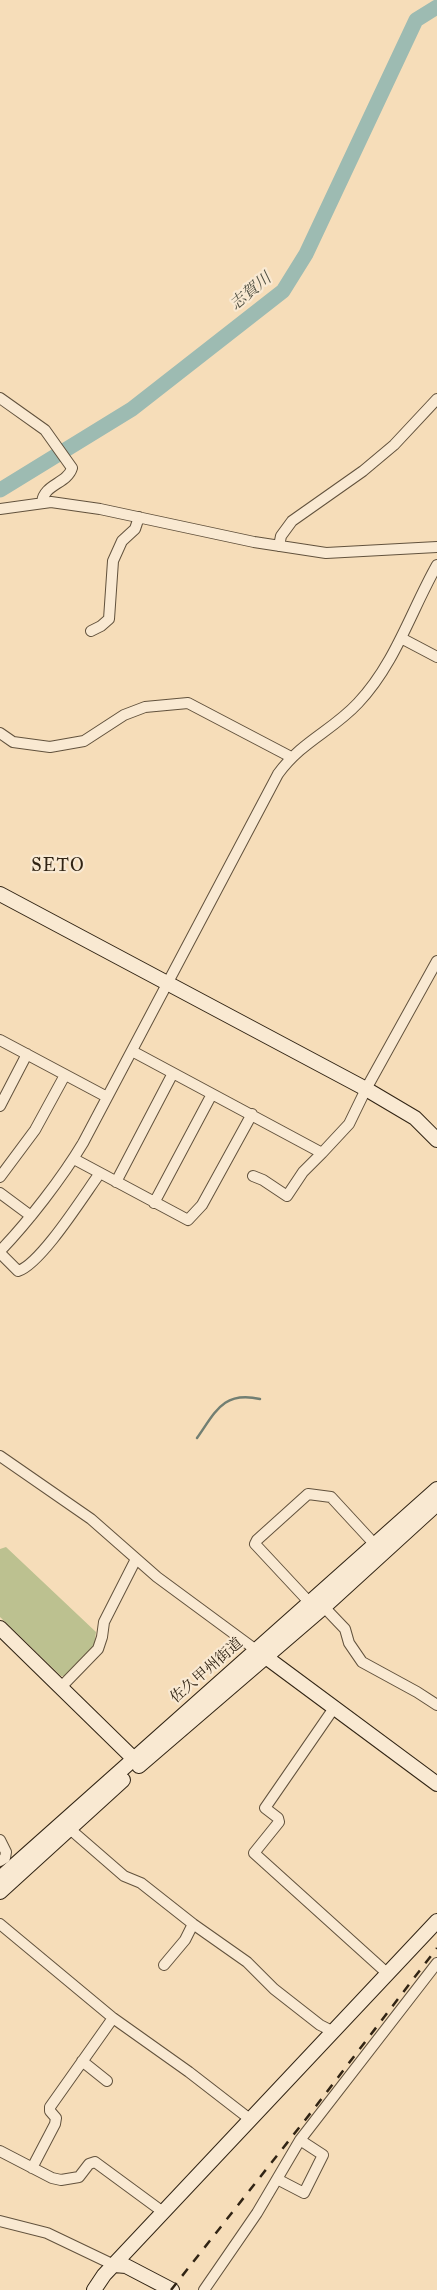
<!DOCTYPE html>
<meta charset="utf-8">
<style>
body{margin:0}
canvas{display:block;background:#f6ddb9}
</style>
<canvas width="437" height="2290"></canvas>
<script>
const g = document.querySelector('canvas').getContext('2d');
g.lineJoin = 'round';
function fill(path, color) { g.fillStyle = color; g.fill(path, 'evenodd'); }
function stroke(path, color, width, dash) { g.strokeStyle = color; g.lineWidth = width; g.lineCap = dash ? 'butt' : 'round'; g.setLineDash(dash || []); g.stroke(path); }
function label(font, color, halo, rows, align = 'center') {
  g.font = font + ' "IM FELL Great Primer","Noto Serif JP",serif'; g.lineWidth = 4.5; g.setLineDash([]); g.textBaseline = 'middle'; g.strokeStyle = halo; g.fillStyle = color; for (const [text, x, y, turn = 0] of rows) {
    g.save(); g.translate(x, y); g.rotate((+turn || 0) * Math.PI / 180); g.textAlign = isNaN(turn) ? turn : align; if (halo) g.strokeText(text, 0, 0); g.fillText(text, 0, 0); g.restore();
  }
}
fill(new Path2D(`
 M6,1547L96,1632L94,1646L66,1676H61L0,1617V1549Z`), '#bcc190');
stroke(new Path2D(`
 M197,1438C216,1411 223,1391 260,1399`), '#727f73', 2.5);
stroke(new Path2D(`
 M0,490L132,409L283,291L306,254L416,20L437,7`), '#9dbbb2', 15);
const street = new Path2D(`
 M0,398L45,430L72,468C67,484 44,484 42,502
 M0,509L51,502L100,509L254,542L326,553L437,547
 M279,546L281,536L292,521L363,471L394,445L437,399
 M91,631L101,626L109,619L113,561L122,541L135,529L139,517
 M401,638L437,657
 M0,733L13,742L50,747L84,741L124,715L145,707L188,703L291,757
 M0,1040L107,1097
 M132,1051L322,1153L349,1124L366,1089L437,961
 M0,1106L27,1054
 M74,1159L188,1220L202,1205L252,1114
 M253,1176L263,1180L287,1196L303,1172L322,1153
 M0,1177L35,1130L65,1075
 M116,1182L173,1073
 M0,1193L31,1216
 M154,1203L212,1094
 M0,1251C28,1222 62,1178 83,1143L278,774C302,741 332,731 358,703C395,664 411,611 437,565
 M0,1253L18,1271C41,1264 84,1195 100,1173
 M0,1456L91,1519L157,1577L256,1650
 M310,1603L255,1544L257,1540L308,1494L331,1497L379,1549
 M324,1607L345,1629L349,1643L362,1662L417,1692L437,1705
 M63,1689L65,1683L98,1649L102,1637L104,1622L136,1559
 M334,1708L265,1808L278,1818L279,1822L254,1853L388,1974
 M71,1830L124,1876L141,1883L193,1924L247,1962L274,1989L320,2025L334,2032
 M0,1840L6,1852L5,1858L0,1861
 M0,1924L113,2018L189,2072L251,2120
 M164,1965L185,1940L193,1924
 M82,2061L107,2081
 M300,2140L437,1963
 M0,2151L52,2178L61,2180L79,2177L89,2164L95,2162L163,2212
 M32,2168L55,2124L56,2118L50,2111V2107L113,2018
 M0,2221L47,2233L114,2265
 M204,2290L257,2213L300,2140L323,2155L304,2193L277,2179`);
const secondary = new Path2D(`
 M0,894L366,1089L415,1118L437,1140
 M0,1628L133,1758
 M259,1652L437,1784
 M139,1766L324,1607L437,1504
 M0,1878L437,1489
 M0,1892L123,1780
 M114,2265L126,2266L172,2290
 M94,2290L104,2275L437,1921`);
stroke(street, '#62523d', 12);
stroke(secondary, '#312414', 16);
stroke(street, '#f9e9d2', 10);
stroke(secondary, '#f9e9d2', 14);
stroke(new Path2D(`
 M171,2290L313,2110L437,1948`), '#312414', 2.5, [9, 9]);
label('15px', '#312414', '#f9e9d2', [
 ["佐久甲州街道",207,1671,-41]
]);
label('italic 16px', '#515143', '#f9e9d2', [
 ["志賀川",251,292,-40]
]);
g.letterSpacing = '1px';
label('18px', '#312414', '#f9e9d2', [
 ["SETO",58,867]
]);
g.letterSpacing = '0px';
</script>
